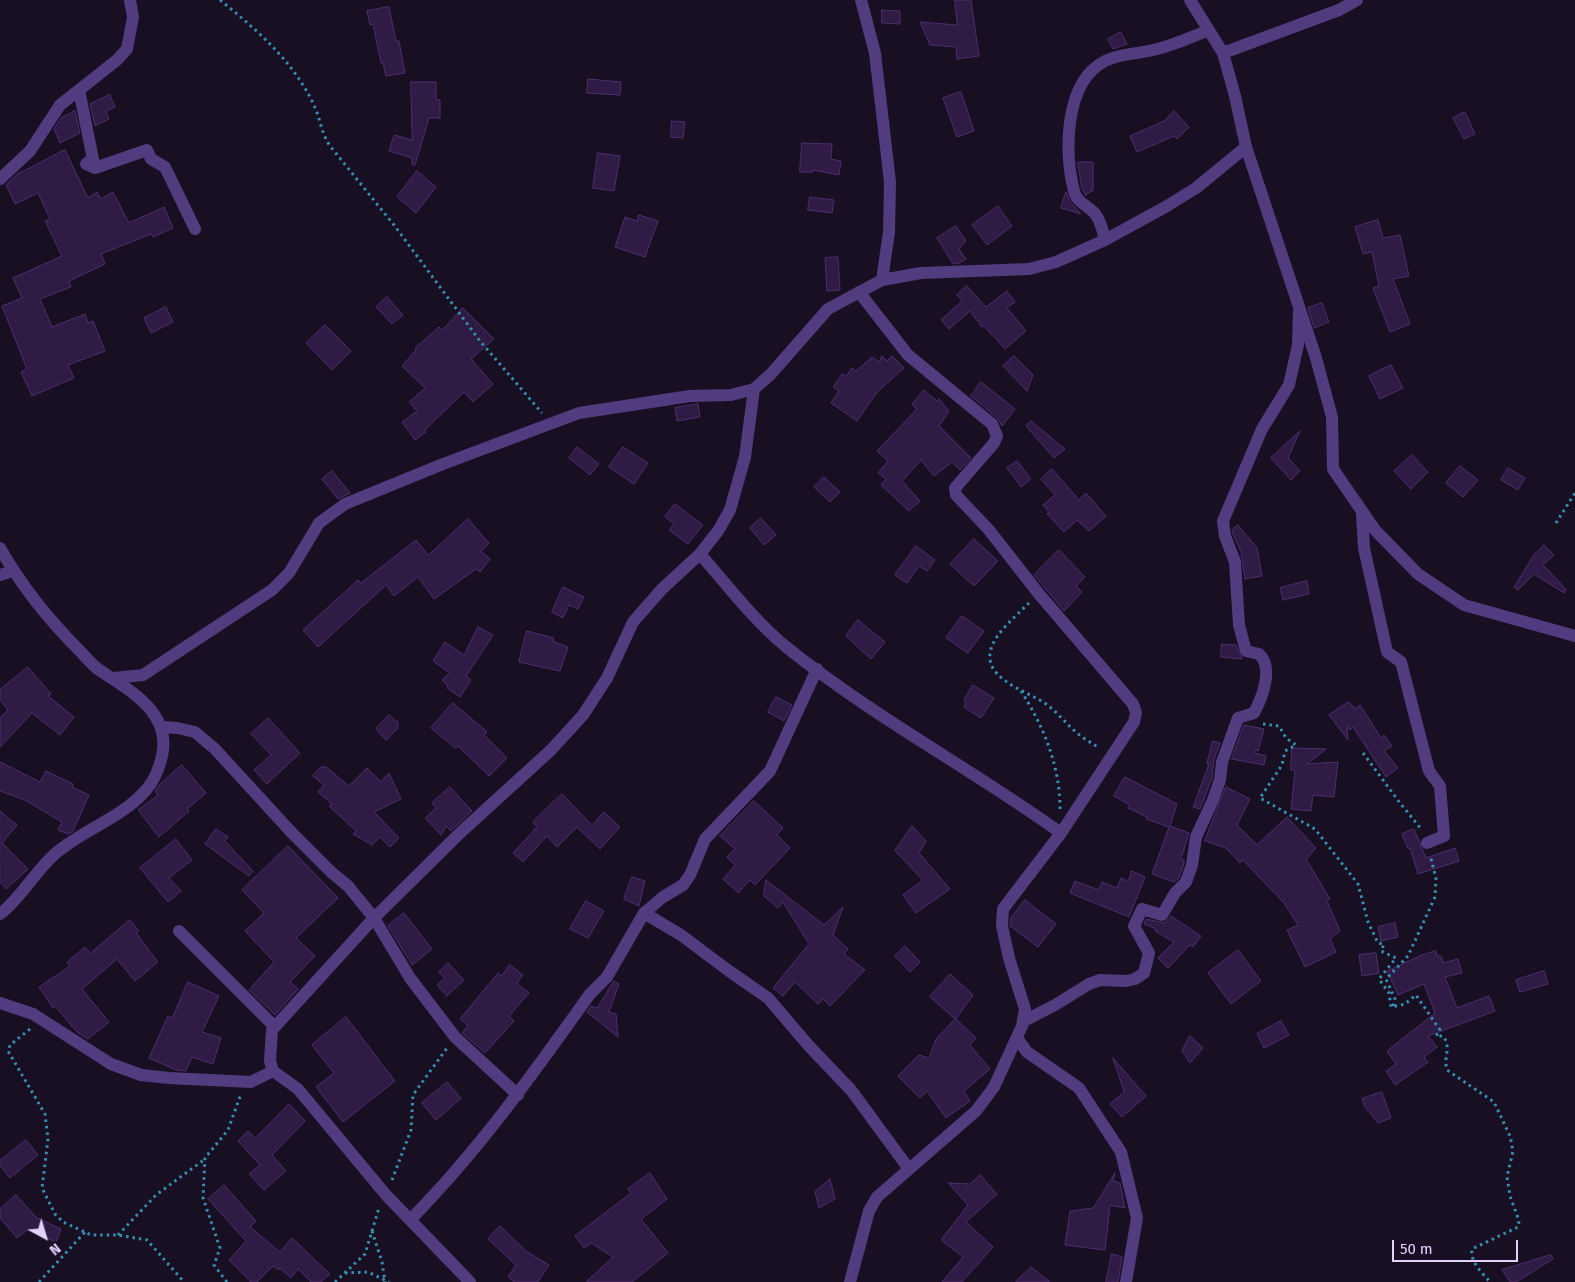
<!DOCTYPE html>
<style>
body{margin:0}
#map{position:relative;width:1575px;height:1282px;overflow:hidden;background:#180f23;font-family:"Fira Sans",sans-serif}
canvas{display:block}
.north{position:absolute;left:20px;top:1212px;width:50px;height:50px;-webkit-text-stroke:4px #180f23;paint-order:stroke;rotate:141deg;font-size:14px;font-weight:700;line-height:20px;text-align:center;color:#e4d2fd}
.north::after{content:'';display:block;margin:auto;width:18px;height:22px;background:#e4d2fd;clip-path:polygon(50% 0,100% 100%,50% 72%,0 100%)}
.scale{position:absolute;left:1392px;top:1240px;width:126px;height:22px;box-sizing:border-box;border:2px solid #e4d2fd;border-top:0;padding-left:6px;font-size:15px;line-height:18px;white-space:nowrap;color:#e4d2fd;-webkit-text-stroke:4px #180f23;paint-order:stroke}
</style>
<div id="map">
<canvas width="1575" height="1282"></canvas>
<div class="north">N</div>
<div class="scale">50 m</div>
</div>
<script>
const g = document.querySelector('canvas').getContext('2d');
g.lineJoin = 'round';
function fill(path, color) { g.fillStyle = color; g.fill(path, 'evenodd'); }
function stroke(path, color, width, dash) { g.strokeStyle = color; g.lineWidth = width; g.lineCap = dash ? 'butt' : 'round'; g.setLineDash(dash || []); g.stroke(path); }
const building = new Path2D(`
 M955,0H971L979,56L957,59L956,47L930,45L920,22L957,25Z
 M389,7L396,41H399L405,73L386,76L383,63H381L373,24L370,25L367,11Z
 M882,10L900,11V24L882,23Z
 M1121,32L1127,44L1113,49L1108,39Z
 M588,79L621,82L620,95L587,93Z
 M411,82H436V100H440V118H429L415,165H412V158L389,151L394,135L412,140Z
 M961,92L974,131L957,137L943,98Z
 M110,95L115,107L106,111L109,119L95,126L90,104Z
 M75,111L80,133L60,143L54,129L61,118Z
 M1174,111L1189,127L1177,139L1174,136L1137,152L1130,136L1164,121Z
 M1465,112L1475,134L1464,139L1453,118Z
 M672,121L685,122L683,138L671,137Z
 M802,143L832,144L831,159L841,161L839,175L813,170V172H800Z
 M65,150L88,198L97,192L101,199L113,192L129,223L164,207L173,228L153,237L151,234L101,254L105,264L69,281L71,287L40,299L52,327L85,314L88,323L93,321L105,351L68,365L74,378L32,396L21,372L27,369L2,306L22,298L13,278L62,256L45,221L50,219L38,193L15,204L6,185L16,175Z
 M598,153L620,156L614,191L593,188Z
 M1078,162H1093V191L1087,193L1086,196L1082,189Z
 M417,171L436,187L416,213L397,197Z
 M1066,192L1071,203L1081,214L1061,208Z
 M810,197L834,200L832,213L808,210Z
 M998,206L1012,226L987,245L972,225Z
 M639,215L658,221L645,257L615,247L625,217L637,221Z
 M1378,220L1383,238L1400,235L1409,276L1393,279L1410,324L1390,332L1373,288L1379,286L1372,252L1363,254L1355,227Z
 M956,226L966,241L959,249L966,259L959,263L953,264L937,238Z
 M838,257L840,290L827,291L825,258Z
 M967,286L986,307L1007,291L1015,302L1007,308L1026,331L1005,349L984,326L982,327L970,311L949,329L941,320L962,301L957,295Z
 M387,297L403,315L392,324L376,307Z
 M1322,303L1329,322L1314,328L1308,308Z
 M166,307L173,322L151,333L144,318Z
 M463,308L494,339L471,359L493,384L473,402L464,392L425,430L426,432L415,440L402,422L417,411L409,402L425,388L402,366L416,350L415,348L439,327L442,330Z
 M325,325L351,351L332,370L306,343Z
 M882,356L887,361L892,356L904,368L877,392L857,421L831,403L839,391L833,387L842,374L846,376L852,368L856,371L872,357L879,362Z
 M1014,356L1033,375L1027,391L1003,366Z
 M1391,365L1403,388L1380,399L1369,376Z
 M981,382L1015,409L1002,426L997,418L971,396Z
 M924,390L937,401L939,399L949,411L939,426L971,458L960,470L952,462L934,476L921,460L902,481L920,501L909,511L881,485L886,479L878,473L888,461L877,451L917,409L912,405Z
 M698,404L700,417L677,421L675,408Z
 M1031,421L1065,449L1054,458L1026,426Z
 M1300,431L1288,458L1300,471L1291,480L1271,458Z
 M577,447L599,464L590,475L569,458Z
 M623,447L648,463L634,484L609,467Z
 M1412,455L1428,472L1411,489L1394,471Z
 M1017,461L1031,479L1021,487L1007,468Z
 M1460,466L1478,480L1463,497L1446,483Z
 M1508,468L1525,478L1518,490L1501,480Z
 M1052,469L1079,500L1086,493L1106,516L1089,531L1077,520L1064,532L1047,514L1049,512L1043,505L1055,495L1041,479Z
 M332,471L350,493L338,499L322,479Z
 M824,477L840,492L830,502L814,487Z
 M675,504L703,525L688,544L669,530L674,524L665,517Z
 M761,518L776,535L764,545L750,528Z
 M468,519L489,543L481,551L490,559L480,572L476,569L434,599L418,577L394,596L386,585L318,647L303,630L358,580L361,583L416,540L428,555Z
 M1238,525L1257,548L1262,576L1245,579L1241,552L1233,534L1232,530Z
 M974,539L998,561L974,586L950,564Z
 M1544,545L1554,555L1543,565L1566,589L1564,593L1534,574L1518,590L1514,587L1534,555Z
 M916,546L935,560L927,571L919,566L907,583L895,575Z
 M1059,550L1085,577L1076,586L1082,592L1064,611L1034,575Z
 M1307,581L1309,594L1283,600L1280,588Z
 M563,587L584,597L578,609L569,605L563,618L552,612Z
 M962,616L984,631L968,653L946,638Z
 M858,620L885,642L871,659L846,636Z
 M478,627L493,635L466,676L471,680L460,697L447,688L448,686L442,680L450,673L433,661L445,642L464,655Z
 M527,631L554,638L552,641L568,647L560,671L519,662Z
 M1222,644L1236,645L1242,659L1221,657Z
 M28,667L51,694L48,696L74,717L60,735L32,713L0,747V718L8,710L0,700V690Z
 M973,685L994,698L981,718L964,707L966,702L964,700Z
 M776,697L792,705L784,721L768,712Z
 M1349,702L1355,709L1360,705L1381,738L1384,735L1392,746L1384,751L1398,768L1386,777L1353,727L1350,730L1347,726L1348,740L1329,715Z
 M453,703L487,732L484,735L507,758L489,776L458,746L455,748L431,728Z
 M389,715L398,722V728L386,740L376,729Z
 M268,718L300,753L267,784L254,770L271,755L251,734Z
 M1244,725L1264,729L1258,751L1256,750L1255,753L1266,756L1264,765L1232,759Z
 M1213,741L1220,743L1214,759L1212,778L1200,809L1193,807L1209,764H1207Z
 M1292,748L1326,749L1307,764L1338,762L1334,797L1313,795L1311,811L1291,809L1295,770H1291Z
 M0,762L40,782L46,771L73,784L72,787L89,795L73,831L68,834L58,830L62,822L25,800L0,791Z
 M182,765L206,793L187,809L189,811L159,837L138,810L158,795L155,791L159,785Z
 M321,767H326L349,786L367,768L381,782L389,773L401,799L374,812L399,838L390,847L380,837L372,845L353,834L356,831L329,806L332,804L318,792L324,785L313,776Z
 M1125,777L1177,804L1170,826L1189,833L1181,859L1184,860V863L1179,878L1174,882L1152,874L1169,827L1146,819L1147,817L1128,808L1130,805L1114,796Z
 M450,787L472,811L451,831L446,826L441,835L425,818L436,808L432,803Z
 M1226,787L1250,799L1237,825L1257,845L1287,817L1316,848L1306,859L1330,899L1327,901L1340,931L1330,939L1336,952L1305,967L1287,930L1298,925L1284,903L1243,860L1240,863L1226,848L1205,841Z
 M562,794L592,825L604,812L620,827L600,849L577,827L557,847L547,836L523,862L513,853L537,827L533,822Z
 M754,801L783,828L777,835L790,848L755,885L750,880L738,893L723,879L735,865L727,857L735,849L720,836Z
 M0,811L17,825L2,843L28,869L6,889L0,882Z
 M912,826L926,841L919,853L950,889L916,913L903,895L923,880L895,851Z
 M216,829L228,837L225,841L253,871L249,876L205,844Z
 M1414,829L1426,858L1455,848L1459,861L1418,874L1410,848L1408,849L1402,834Z
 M176,839L192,860L169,878L181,891L168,902L140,868Z
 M288,846L338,898L296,938L315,956L290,982L298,989L275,1015L249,990L274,962L245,931L264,913L242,890Z
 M1132,871L1145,877L1129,917L1070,893L1075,881L1099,890L1102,882L1117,888L1121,878L1128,881Z
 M632,877L645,881L639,906L624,899Z
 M766,880L824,925L843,907L833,935L848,949L844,954L865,970L830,1006L823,999L818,1004L795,982L783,996L773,988L809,944L783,902L778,908L764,896Z
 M1025,900L1056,924L1038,947L1010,926L1011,918Z
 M586,901L604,911L588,938L570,929Z
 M404,913L432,949L412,965L388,926Z
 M1171,916L1201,936L1193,947L1190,945L1168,968L1158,958L1174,942L1155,931L1156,929L1144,924L1146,919L1164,923Z
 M130,920L139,931L136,933L158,962L135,981L117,959L82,989L109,1022L88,1039L77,1032L55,1006L53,1008L39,987L70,966L67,962L85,947L90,953Z
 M1395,923L1398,937L1381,941L1378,927Z
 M905,946L920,962L910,972L895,956Z
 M1238,950L1261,981L1231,1004L1208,973Z
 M1436,951L1437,956H1441L1443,963L1458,959L1462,973L1445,977L1457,1008L1489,996L1495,1011L1428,1036L1437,1047L1424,1057L1428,1062L1395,1085L1386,1071L1396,1064L1387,1051L1435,1013L1424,984L1398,995L1387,971L1422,955Z
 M1376,953L1379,973L1362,976L1359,955Z
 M448,963L464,980L447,996L437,985L445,978L439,972Z
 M510,965L523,975L517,983L529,993L509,1016L514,1021L485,1053L462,1033L468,1026L460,1019L498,973L501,976Z
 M1544,971L1548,984L1520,992L1516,980Z
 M950,974L973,995L956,1019L976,1038L970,1045L990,1069L964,1091L970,1101L946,1118L927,1091L920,1098L898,1076L919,1055L929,1058L936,1039L955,1019L930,997Z
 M614,981L619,984L609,1012L616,1014L618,1037L587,1012L591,1006L597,1008Z
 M188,982L219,996L202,1032L221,1038L213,1064L192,1057L186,1071L176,1070L149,1058L168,1016L172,1018Z
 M346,1017L395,1081L343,1122L316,1087L334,1073L312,1045Z
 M1281,1021L1289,1035L1264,1048L1257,1034Z
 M1190,1036L1203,1048L1190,1063L1182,1051Z
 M1113,1058L1146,1096L1122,1117L1110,1104L1124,1092Z
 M447,1082L461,1098L436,1120L422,1103Z
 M1382,1092L1391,1118L1378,1123L1365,1107L1362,1099Z
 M289,1104L305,1121L272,1155L286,1171L264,1190L249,1174L260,1165L238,1141L248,1131L255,1138Z
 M26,1140L38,1155L10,1178L0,1165V1161Z
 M650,1173L667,1199L641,1219L668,1253L632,1282H586L613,1257L591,1243L584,1248L575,1236L631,1193L628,1189Z
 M1115,1173L1113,1181L1120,1183L1125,1208L1110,1205L1105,1250L1065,1245L1070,1211L1093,1208Z
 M980,1175L997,1194L966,1222L993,1247L962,1282H942L963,1257L941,1240L968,1205L948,1183L970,1184Z
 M830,1179L835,1199L819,1208L815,1192Z
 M224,1185L256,1221L250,1227L280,1252L292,1238L330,1274L321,1282H311L298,1269L291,1278L280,1268L278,1270L273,1266L257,1282H251L229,1260L246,1241L208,1199Z
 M16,1195L37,1218L61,1229L56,1242L27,1230L17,1238L0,1218V1209Z
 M500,1226L526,1251L549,1265L538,1282H515L508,1277L516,1265L488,1239Z
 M1112,1254L1122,1257L1118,1282H1106Z
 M1551,1255L1553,1259L1516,1282H1510L1502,1270Z
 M1031,1267L1050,1282H1016Z`);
fill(building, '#2f1b43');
stroke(building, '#4e2e6e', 1);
stroke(new Path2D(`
 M220,0C257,30 292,60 313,103C320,117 321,133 330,146L394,225L480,341L542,413
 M1556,523L1575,493
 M1029,603C1009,623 969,653 1003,679C1015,689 1030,694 1043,702C1057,711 1065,723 1077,733C1084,739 1092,743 1099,748
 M1021,691C1044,727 1060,766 1060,809
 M1263,724L1279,726L1286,738L1296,745L1285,751L1282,765L1260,798L1315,829L1358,884L1368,922L1378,943L1384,944L1381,951L1396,958L1379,979L1389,993L1391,1007L1405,1004L1416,995L1440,1030L1436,1036H1443C1452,1048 1443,1056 1447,1070L1494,1102L1510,1136L1513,1151L1507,1177L1510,1196L1519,1221L1518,1227L1472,1249C1470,1263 1482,1272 1490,1282
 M1363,753L1400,803L1422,830
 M1393,1006L1395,999L1386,979L1408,956L1435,897L1436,878L1430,855
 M30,1029L10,1045L8,1051L45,1114L48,1139L42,1188L55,1214L63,1222L91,1235H118L147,1240L184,1282
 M392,1180L411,1130L413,1095L447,1048
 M372,1231L382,1262L385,1282
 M118,1235L156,1195L205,1159
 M345,1273L368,1272L389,1282
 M39,1282L85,1232
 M227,1282L214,1265L220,1248L203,1198L205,1158L228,1130L241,1094
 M335,1282L365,1254L379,1208`), '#3392b1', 3, [2.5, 4]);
stroke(new Path2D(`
 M861,0L875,53L890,182L889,232L882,280
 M1190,0L1223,53L1235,96L1246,147L1316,358L1332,417L1333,469L1375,530L1418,574L1464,605L1575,636
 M1223,53L1339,10L1357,0
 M79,90L93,159L86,164L95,168L147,150L151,159L165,167L195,229
 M0,179L30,151L60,105L117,60L127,49L133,17L130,0
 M1105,240C1103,232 1101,222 1096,215C1089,205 1077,204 1074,191C1064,153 1064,82 1105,61C1120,53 1140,54 1157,49C1174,45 1191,37 1207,31
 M1362,514L1364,548L1387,652L1401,662L1429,771L1440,786L1444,836L1427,843
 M0,548C21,585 49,620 79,650C85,656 91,664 98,669C128,690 172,711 162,756C159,769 155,780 146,790C122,818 84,829 56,853C35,871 22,897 0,914
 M700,554C727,585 753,619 785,646C872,716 970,768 1061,833
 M0,575L13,571
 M114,678L143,675L272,590L289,573L319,523L345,504L443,464L579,413L690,396L731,395L754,389L770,375L828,309L882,280L921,273L1029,269L1056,262L1105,240L1167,206L1196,188L1246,147
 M162,727L177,728L195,732L215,749L292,833L331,872L348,886L374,918L410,978L455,1037L518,1095
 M644,913L681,935L729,971L768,998L809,1046L851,1090L909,1169
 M179,931L274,1026
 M0,1003L33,1014L111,1064L141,1075L169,1078L251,1082L273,1071
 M1024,1021L1055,1005L1089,984L1100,980L1126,981L1135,979L1144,973L1149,953L1134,926L1142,909L1162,915L1175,893L1186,882L1192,865L1196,837L1213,800L1220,780L1222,762L1238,718L1254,713C1262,698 1274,668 1259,654L1246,651L1239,625L1235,562L1225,536L1223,521L1262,429L1289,385L1298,345L1299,311
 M1017,1038L1027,1052L1079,1088L1121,1152L1137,1218L1126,1282
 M410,1220C479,1150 533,1074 590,994L607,977L644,913L663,897L683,885L690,875L705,839L770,771L817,669
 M470,1282L386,1195L298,1089L273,1071L270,1061L272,1030L374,918L461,832L551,750L583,715L607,678L633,622L662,589L700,554L718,531L730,510L745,457L754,389
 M850,1282L869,1211L877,1197L976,1111L994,1087L1022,1026L1025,1009L1009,958L1002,926L1003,909L1061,833L1134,722L1136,713L1133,704L1039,594L989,530L956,495L955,488L994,443L997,436L992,424L908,355L859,292`), '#533b80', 12);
</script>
